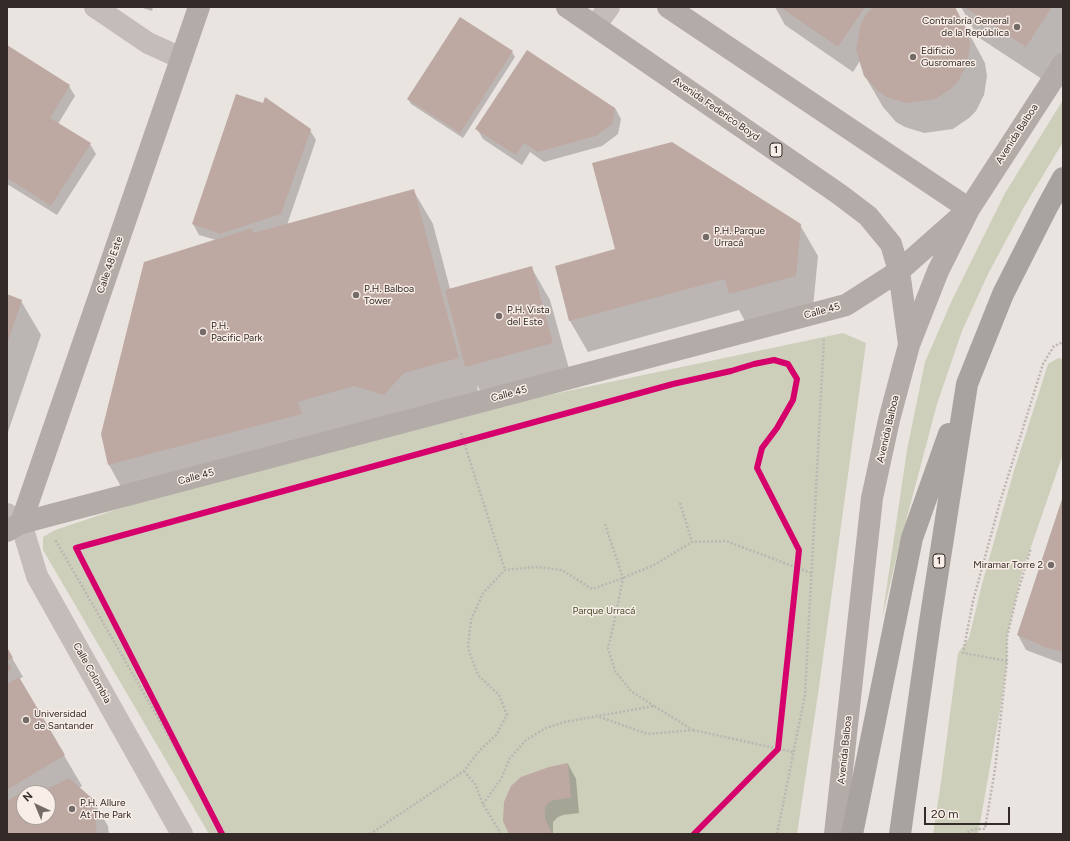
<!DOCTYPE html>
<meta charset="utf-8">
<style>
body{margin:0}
#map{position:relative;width:1070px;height:841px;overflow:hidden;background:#eae4e0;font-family:Figtree,sans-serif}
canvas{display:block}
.frame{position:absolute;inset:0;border:8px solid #342a27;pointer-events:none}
.north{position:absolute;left:16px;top:785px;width:40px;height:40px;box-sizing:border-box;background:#f8eee7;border:1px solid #aaa09a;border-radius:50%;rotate:316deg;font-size:11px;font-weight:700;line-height:16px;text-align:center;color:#342a27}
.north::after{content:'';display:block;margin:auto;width:14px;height:18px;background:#746b68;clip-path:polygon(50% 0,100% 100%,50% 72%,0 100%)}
.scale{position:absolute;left:924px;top:807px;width:86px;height:18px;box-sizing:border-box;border:2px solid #342a27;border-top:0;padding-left:5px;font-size:12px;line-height:14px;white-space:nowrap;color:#342a27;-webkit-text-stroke:3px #f8eee7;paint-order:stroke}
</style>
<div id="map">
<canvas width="1070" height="841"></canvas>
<div class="frame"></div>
<div class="north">N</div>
<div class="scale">20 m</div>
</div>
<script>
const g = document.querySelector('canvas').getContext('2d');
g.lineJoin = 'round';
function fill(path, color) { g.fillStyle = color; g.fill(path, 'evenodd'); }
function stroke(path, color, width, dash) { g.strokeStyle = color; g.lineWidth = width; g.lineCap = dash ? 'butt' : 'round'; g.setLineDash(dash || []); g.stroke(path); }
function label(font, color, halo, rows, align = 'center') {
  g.font = font + ' Figtree,sans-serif'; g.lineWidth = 3; g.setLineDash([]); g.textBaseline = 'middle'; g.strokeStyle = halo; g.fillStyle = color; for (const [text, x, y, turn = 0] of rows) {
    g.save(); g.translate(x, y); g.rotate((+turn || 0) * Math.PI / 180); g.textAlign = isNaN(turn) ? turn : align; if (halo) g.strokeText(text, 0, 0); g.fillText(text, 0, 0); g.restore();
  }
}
fill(new Path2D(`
 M1063,100V142L1024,207L988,274L962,331L937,404L897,555L882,619L907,450L925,362L952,300L1005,193Z
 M843,333L866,343L818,694L797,834H209L43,550V537L55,530L311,445Z
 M1058,358L1063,359V454L1021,576L1007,637V661L1000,711L978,834H933L941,782L958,653L969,638L982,584L1013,474L1048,364Z`), '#cdcfbb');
fill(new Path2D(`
 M140,7H153L152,11Z
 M775,7H953L972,39L985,63L987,76L984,95L976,111L969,118L953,129L924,133L905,127L896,122L883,107L865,76L860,61L853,72L785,25Z
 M961,7H1063V54L1045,81L978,37Z
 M461,19L512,52L515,57L463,138L411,104L408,99Z
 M7,47L69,86L75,96L58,124L90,144L96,154L57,215L7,184Z
 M237,95L310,130L316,140L287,225L413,190L433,224L450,289L531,267L550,300L571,376L485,400L477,385L478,392L128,499L109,465L102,434L216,240L199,235L193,224Z
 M615,108L621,119L618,134L602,146L544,162L530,152L522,165L483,139L477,129Z
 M800,225L818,256L813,307L747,325L739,310L588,352L570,321L556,267Z
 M7,295L21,301L41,335L7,435Z
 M1063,498V664L1026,650L1018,635Z
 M7,649L23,677L19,679L82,786L79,788L93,801L108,826L109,834H7ZM24,793H48V817H24Z
 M568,764L576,779L579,813L563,815L558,817L553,822V834H511Z`), '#0003');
fill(new Path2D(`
 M780,7H865L838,47Z
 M873,7H955L968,32L970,45L967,64L959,80L952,88L936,99L906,103L886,97L878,91L864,76L856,50L861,23L867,13Z
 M964,7H1052L1026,47Z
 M460,17L513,51L460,133L407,99Z
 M7,45L70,85L50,118L91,143L51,206L7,178Z
 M527,50L615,108L612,124L596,136L538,152L524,143L516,155L475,129Z
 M236,94L263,103L265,97L311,129L281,214L220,234L192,224Z
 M672,142L801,224L796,276L729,294L725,279L569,321L555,266L615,249L592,163Z
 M414,189L459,358L404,373L384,395L354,386L298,402L302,414L108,465L101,434L144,262L252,228L253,233Z
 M532,266L553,343L465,367L445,290Z
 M7,294L22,300L7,344Z
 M1063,496V652L1047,648L1017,635Z
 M7,647L13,658L7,661L12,669L7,672Z
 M19,677L65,755L7,790V684Z
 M568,763L571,798L555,800L549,802L545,807V818L552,834H509L503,821L504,802L511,786L521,777L549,767Z
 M69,778L94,800L97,834H7V801L33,785L45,793H24V817H48V793H46L49,788Z`), '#bda8a2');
stroke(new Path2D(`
 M461,433L505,570
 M680,503L692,542
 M605,524L623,578L614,623L608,648L615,671L631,691L654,706
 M57,541H56L225,834
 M1007,661L963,653L973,601L1000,502L1043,364L1054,346L1063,342
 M693,730L793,752
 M464,771L475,784L483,804L501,834
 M483,804L501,779L510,758L526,740L546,728L565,722L654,706L693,730L648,734L597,716
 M370,834L464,771L479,751L496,735L507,715L499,695L478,675L468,648L471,620L483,593L505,570L536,567L562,570L592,589L623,578L654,565L692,542L726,541L811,573
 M777,834L805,695L824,338
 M964,834L974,829H985L995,769L1007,661V637L1017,595L1031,548`), '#bcb5b1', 2.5, [2, 2]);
stroke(new Path2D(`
 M95,7L148,43L181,58
 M595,26L609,7
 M7,514L21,523L37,576L182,834`), '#c3bcb9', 22);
stroke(new Path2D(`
 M567,7L839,194L868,216L891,244L899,271L909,344
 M668,7L969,209
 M21,523L199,7
 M7,531L21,523L846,305L899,271L969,209
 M835,834L872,498L889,420L909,345L938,271L969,209L1063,64`), '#b2aba8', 22);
stroke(new Path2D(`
 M852,834L912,538L949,434
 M900,834L930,622L967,384L1003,294L1046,209L1063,178`), '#a9a39f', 22);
stroke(new Path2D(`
 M222,834L76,548L673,384L731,371L754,364L774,360L788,364L797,379L793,400L777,428L762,448L757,468L799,550L778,749L694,834`), '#d6006c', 6);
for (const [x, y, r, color] of [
 [1017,27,4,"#746b68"],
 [913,57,4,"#746b68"],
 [706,237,4,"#746b68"],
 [356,295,4,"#746b68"],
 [499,316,4,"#746b68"],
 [203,332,4,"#746b68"],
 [1051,565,4,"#746b68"],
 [26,720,4,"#746b68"],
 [72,809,4,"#746b68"]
]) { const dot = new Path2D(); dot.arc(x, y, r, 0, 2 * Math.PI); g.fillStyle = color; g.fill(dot); stroke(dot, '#f8eee7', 1.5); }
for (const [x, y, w] of [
 [776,150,12],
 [939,561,12]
]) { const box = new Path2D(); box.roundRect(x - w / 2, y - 7, w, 14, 3); g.fillStyle = '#f8eee7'; g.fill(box); stroke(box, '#342a27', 1); }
label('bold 9px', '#342a27', null, [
 ["1",776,150],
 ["1",939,561]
]);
label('10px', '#342a27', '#f8eee7', [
 ["Contraloría General",1009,21,"right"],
 ["de la República",1009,33,"right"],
 ["Edificio",921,51],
 ["Gusromares",921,63],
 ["P.H. Parque",714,231],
 ["Urracá",714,243],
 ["P.H. Balboa",364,289],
 ["Tower",364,301],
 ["P.H. Vista",507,310],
 ["del Este",507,322],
 ["P.H.",211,326],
 ["Pacific Park",211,338],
 ["Miramar Torre 2",1043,565,"right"],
 ["Universidad",34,714],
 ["de Santander",34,726],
 ["P.H. Allure",80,803],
 ["At The Park",80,815]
], 'left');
label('10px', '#342a27', '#f8eee7', [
 ["Avenida Federico Boyd",716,109,35],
 ["Avenida Balboa",1017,134,-57],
 ["Calle 48 Este",110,265,-71],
 ["Calle 45",822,311,-15],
 ["Calle 45",509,394,-15],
 ["Avenida Balboa",888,429,-77],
 ["Calle 45",196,477,-15],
 ["Calle Colombia",92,673,61],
 ["Avenida Balboa",845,750,-84]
]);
label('10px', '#47502d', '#f8eee7', [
 ["Parque Urracá",604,611]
]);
</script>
